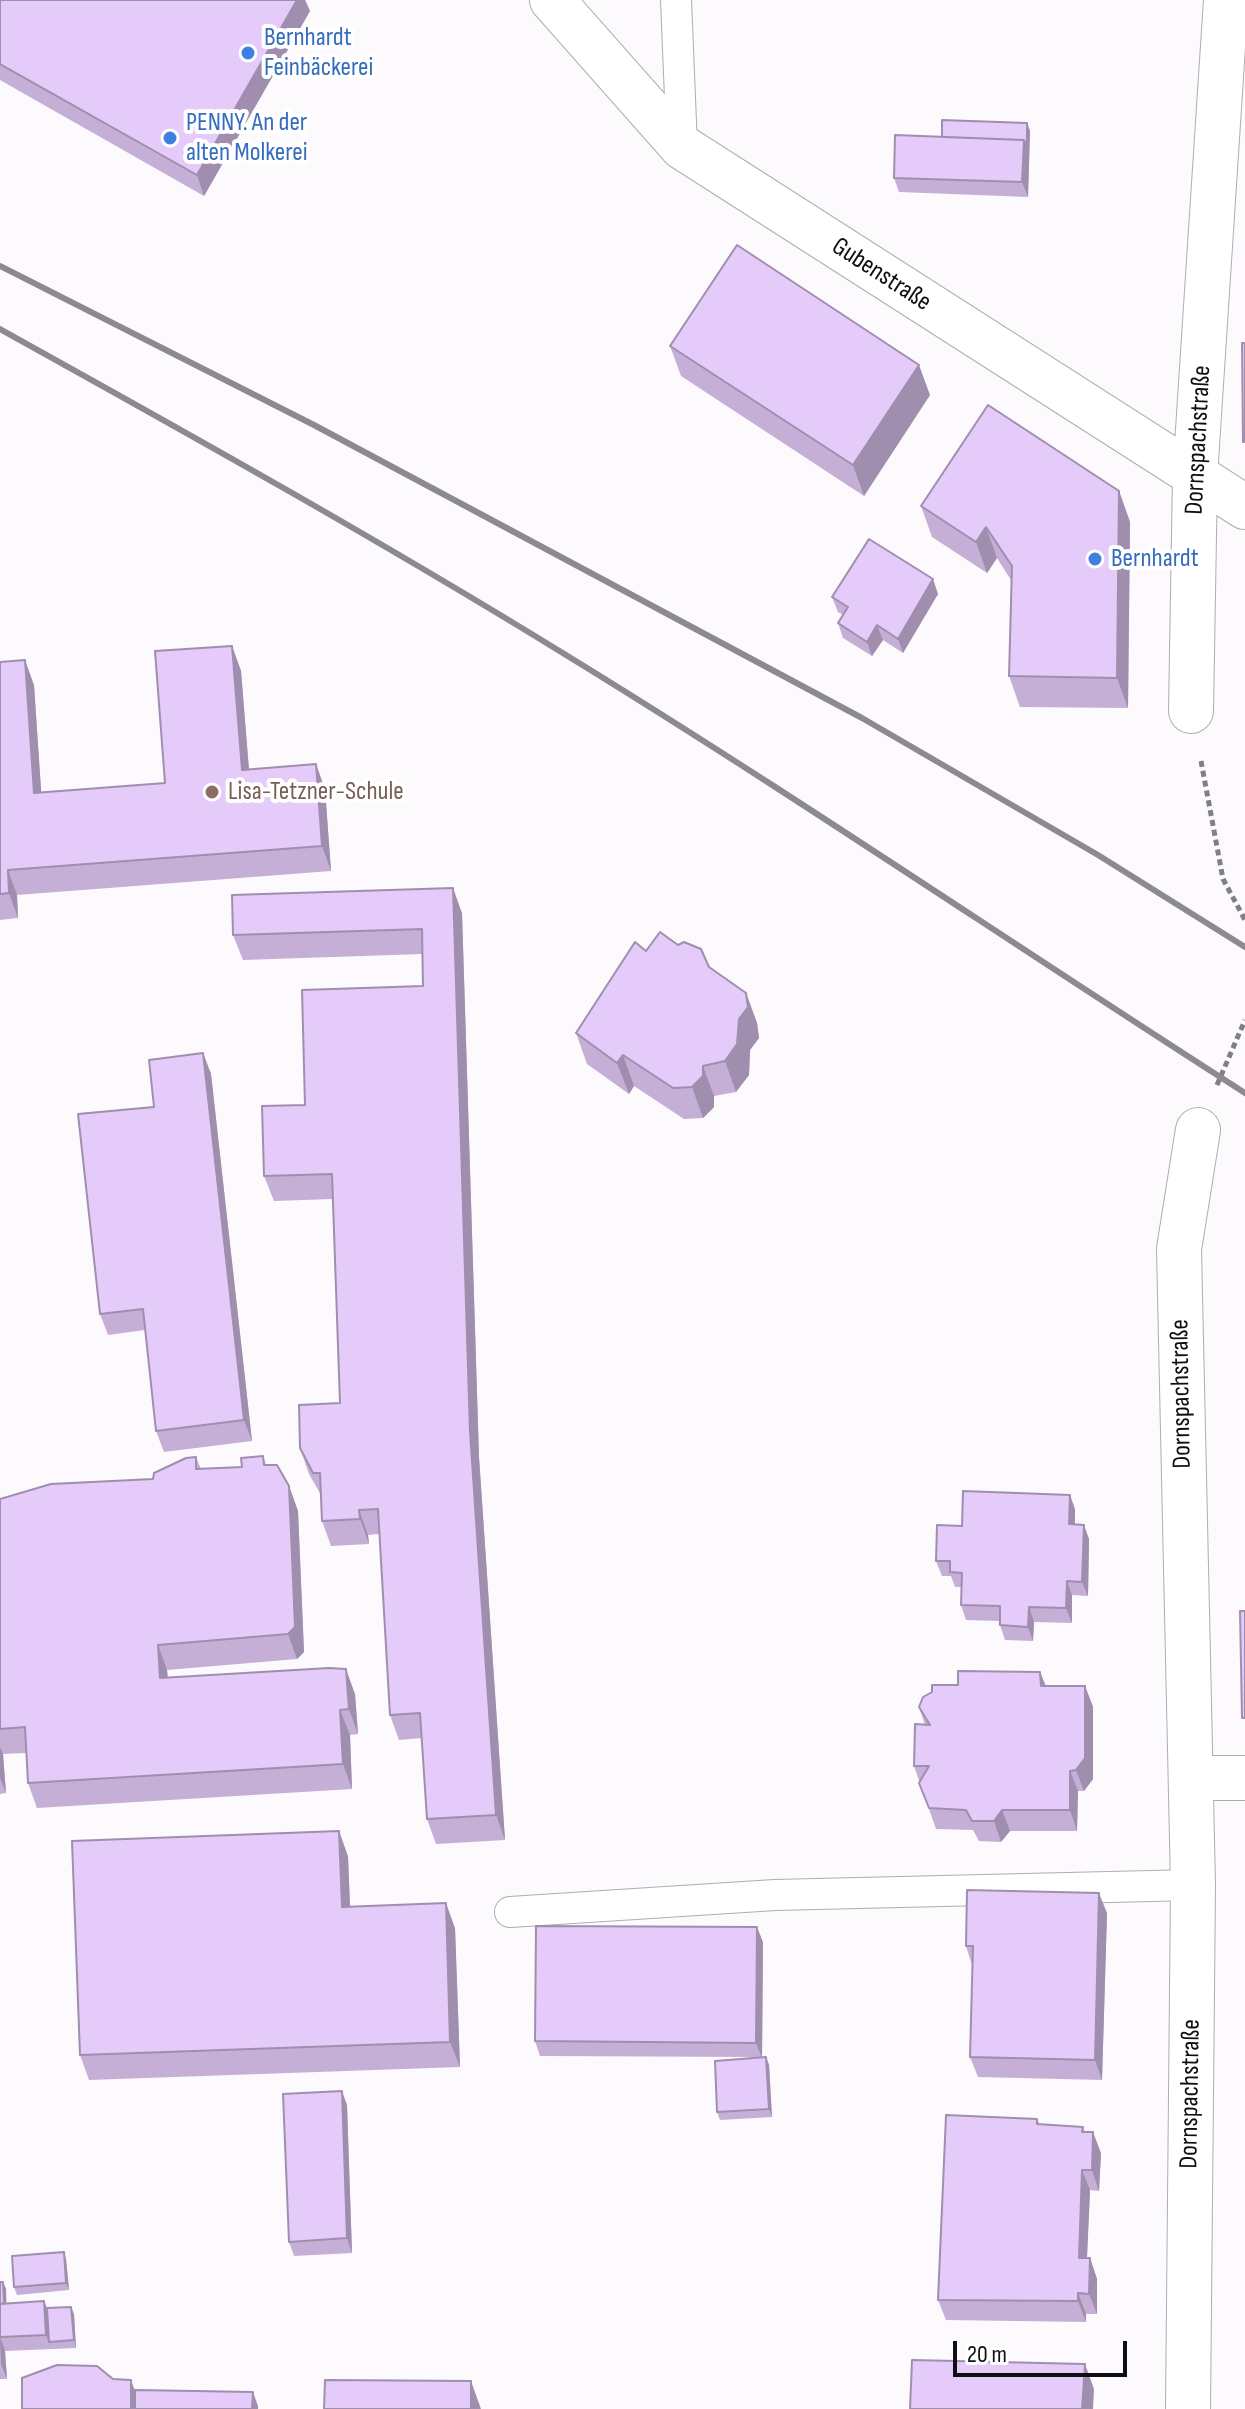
<!DOCTYPE html>
<meta charset="utf-8">
<style>
body{margin:0}
#map{position:relative;width:1245px;height:2409px;overflow:hidden;background:#fcfafd;font-family:"Sofia Sans Condensed",sans-serif}
canvas{display:block}
.scale{position:absolute;left:953px;top:2341px;width:174px;height:36px;box-sizing:border-box;border:4px solid #0f0e10;border-top:0;padding-left:10px;font-size:24px;line-height:28px;white-space:nowrap;color:#0f0e10;-webkit-text-stroke:6px #fff;paint-order:stroke}
</style>
<div id="map">
<canvas width="1245" height="2409"></canvas>
<div class="scale">20 m</div>
</div>
<script>
const g = document.querySelector('canvas').getContext('2d');
g.lineJoin = 'round';
function stroke(path, color, width, dash) { g.strokeStyle = color; g.lineWidth = width; g.lineCap = dash ? 'butt' : 'round'; g.setLineDash(dash || []); g.stroke(path); }
function fill(path, color) { g.fillStyle = color; g.fill(path, 'evenodd'); }
function label(font, color, halo, rows, align = 'center') {
  g.font = font + ' "Sofia Sans Condensed",sans-serif'; g.lineWidth = 8; g.setLineDash([]); g.textBaseline = 'middle'; g.strokeStyle = halo; g.fillStyle = color; for (const [text, x, y, turn = 0] of rows) {
    g.save(); g.translate(x, y); g.rotate((+turn || 0) * Math.PI / 180); g.textAlign = isNaN(turn) ? turn : align; if (halo) g.strokeText(text, 0, 0); g.fillText(text, 0, 0); g.restore();
  }
}
const service = new Path2D(`
 M676,0L682,147
 M510,1912L775,1895L1193,1885`);
const minor = new Path2D(`
 M552,0L682,147L1245,507
 M1191,711L1195,476L1226,0
 M1191,1778H1245
 M1188,2409L1193,1885L1179,1249L1198,1130`);
stroke(service, '#afadb0', 32);
stroke(minor, '#afadb0', 46);
stroke(new Path2D(`
 M1201,761L1223,879L1245,920
 M1217,1085L1245,1020`), '#817f82', 5, [6, 4]);
stroke(service, '#fff', 30);
stroke(minor, '#fff', 44);
stroke(new Path2D(`
 M0,266L314,425L862,718L1098,855L1245,947
 M0,329C191,435 381,541 566,655C796,796 1018,948 1245,1093`), '#8c8a8d', 6);
fill(new Path2D(`
 M0,0H305L310,11L204,196L0,80Z
 M1027,123L1030,131L1028,197L899,192L894,178L942,137Z
 M670,346L930,395L864,496L681,376Z
 M1119,491L1130,522L1128,708L1020,707L1009,676L1011,580L997,558L987,573L932,537L921,506Z
 M938,594L903,653L883,640L872,656L843,638L838,623L843,615L838,612L832,597Z
 M232,646L241,671L249,770L325,789L331,871L17,895L18,918L0,920V662L34,685L41,792L165,783Z
 M462,913L479,1457L505,1840L436,1844L427,1819L422,1738L399,1740L390,1715L379,1534L368,1535L369,1544L331,1546L322,1521L321,1495L309,1474L300,1448L340,1403L333,1199L274,1201L264,1176L305,1105L423,986L422,954L243,960L233,935Z
 M646,951L746,993L757,1023L759,1038L750,1050L749,1075L736,1092L714,1096V1107L703,1118L684,1119L634,1086L629,1094L587,1064L576,1033Z
 M203,1053L211,1074L252,1441L164,1452L156,1431L145,1330L108,1335L100,1314Z
 M263,1456L266,1465L289,1486L298,1511L304,1652L297,1659L167,1670L168,1677L355,1694L358,1734L350,1735L352,1789L37,1808L28,1783L26,1753L3,1754L6,1793L0,1794V1499L153,1479L196,1457L201,1469L242,1467Z
 M1075,1509V1524L1089,1539L1088,1596L1072,1595V1623L1034,1622L1033,1641L1005,1640L1000,1625V1621L966,1620L961,1605V1587H955L951,1576H942L936,1561L962,1526Z
 M1040,1672L1046,1686H1085L1093,1707V1779L1084,1791H1078L1077,1831H1010L1001,1842L979,1841L973,1830L936,1829L914,1766L925,1725L919,1707L958,1685Z
 M348,1856L350,1907L455,1928L460,2067L89,2080L80,2055Z
 M1107,1913L1102,2080L978,2077L970,2057L972,1965L966,1946Z
 M763,1942L762,2057H766L769,2065L772,2117L720,2120L717,2112L757,2057L540,2056L535,2041Z
 M347,2105L352,2253L294,2256L289,2242Z
 M1037,2119L1040,2125L1083,2127L1085,2132L1101,2153L1099,2191L1090,2190L1087,2258H1090L1097,2279V2314H1086V2322L946,2320L938,2300Z
 M66,2259L69,2290L17,2295L14,2287Z
 M0,2282H3L6,2289V2303L44,2301L47,2308L74,2314L76,2348L5,2351L7,2379H0Z`), '#c5afd6');
fill(new Path2D(`
 M297,0H305L310,11L204,196L197,175Z
 M1027,123L1030,131L1028,197L1022,182L1024,140Z
 M919,365L930,395L864,496L853,465Z
 M1119,491L1130,522L1128,708L1117,678Z
 M986,527L997,558L987,573L976,542Z
 M933,579L938,594L903,653L898,639Z
 M877,625L883,640L872,656L867,642Z
 M232,646L241,671L251,795L242,770Z
 M25,660L34,685L43,818L34,793Z
 M316,764L325,789L331,871L322,846Z
 M8,870L17,895L18,918L9,893Z
 M453,888L462,913L479,1457L505,1840L496,1815L470,1432Z
 M746,993L757,1023L759,1038L750,1050L749,1075L736,1092L725,1061Z
 M203,1053L211,1074L252,1441L244,1420Z
 M623,1055L634,1086L629,1094L617,1063Z
 M703,1066L714,1096V1107L703,1118L692,1087Z
 M289,1486L298,1511L304,1652L297,1659L288,1634Z
 M1070,1495L1075,1509V1539L1069,1524Z
 M359,1510L368,1535L369,1544L360,1519Z
 M1084,1525L1089,1539L1088,1596L1082,1582Z
 M1067,1581L1072,1595V1623L1066,1608Z
 M1029,1607L1034,1622L1033,1641L1028,1627Z
 M158,1645L167,1670L169,1703L160,1678Z
 M346,1669L355,1694L358,1734L349,1709Z
 M1040,1672L1048,1692L1041,1686Z
 M1085,1686L1093,1707V1779L1084,1791L1076,1770Z
 M340,1710L350,1735L352,1789L343,1764Z
 M0,1747L3,1754L6,1793L0,1778Z
 M1070,1771L1078,1791L1077,1831L1070,1810Z
 M1002,1810L1010,1831L1001,1842L994,1821Z
 M339,1831L348,1856L351,1932L342,1907Z
 M1099,1893L1107,1913L1102,2080L1095,2060Z
 M446,1903L455,1928L460,2067L450,2042Z
 M757,1927L763,1942L762,2058L756,2043Z
 M766,2057L769,2065L772,2117L769,2109Z
 M342,2091L347,2105L352,2253L347,2238Z
 M1093,2132L1101,2153L1099,2191L1092,2170Z
 M1082,2170L1090,2190L1086,2279L1079,2258Z
 M64,2252L66,2259L69,2290L66,2283Z
 M1090,2258L1097,2279V2314L1089,2294Z
 M3,2282L6,2289L7,2318L5,2311Z
 M1078,2293L1086,2314V2322L1078,2301Z
 M44,2301L50,2315L49,2342L52,2349L46,2335Z
 M71,2307L74,2314L76,2348L74,2340Z
 M0,2337L5,2351L7,2379L1,2364Z
 M1085,2364L1094,2389L1093,2409H1082Z
 M131,2380L140,2405V2409H131Z
 M471,2381L481,2409H471Z
 M253,2392L258,2406V2409H252Z`), '#a08eae');
const building = new Path2D(`
 M0,0H297L197,175L0,64Z
 M942,120L1027,123V147L1024,140L942,137Z
 M895,135L1024,140L1022,182L894,178Z
 M737,245L919,365L853,465L670,346Z
 M1242,343H1245V442H1243Z
 M988,405L1119,491L1117,678L1009,676L1012,566L986,527L976,542L921,506Z
 M869,539L933,579L898,639L877,625L867,642L838,623L848,607L832,597Z
 M232,646L242,770L316,764L322,846L8,870L9,893L0,894V662L25,660L34,793L165,783L155,651Z
 M453,888L470,1432L496,1815L427,1819L420,1713L390,1715L378,1509L359,1510L360,1519L322,1521L320,1473H313L300,1448L299,1405L340,1403L332,1174L264,1176L262,1106L305,1105L302,990L423,986L422,929L233,935L232,895Z
 M660,932L678,945L684,942L701,949L709,967L746,993L748,1007L739,1019L737,1044L725,1061L703,1066V1076L692,1087L673,1088L623,1055L617,1063L576,1033L635,942L646,951Z
 M203,1053L244,1420L156,1431L143,1309L100,1314L78,1114L154,1107L149,1060Z
 M263,1456L264,1465H277L289,1486L295,1627L288,1634L158,1645L160,1678L329,1668L346,1669L349,1709L340,1710L343,1764L28,1783L25,1727L0,1729V1499L51,1484L153,1479L154,1473L186,1458L196,1457V1469L242,1467L241,1458Z
 M963,1491L1070,1495L1069,1524L1084,1525L1082,1582L1067,1581L1066,1608L1029,1607L1028,1627L1000,1625V1606L961,1605L962,1573L950,1572V1561H936L937,1525L962,1526Z
 M1240,1611H1245V1718H1242Z
 M958,1671L1040,1672L1041,1686H1085V1758L1076,1770L1070,1771V1810H1002L994,1821H972L966,1810L929,1808L919,1783L929,1766H914L915,1724L930,1725L919,1707L923,1697L932,1692V1685H958Z
 M339,1831L342,1907L446,1903L450,2042L80,2055L72,1841Z
 M967,1890L1099,1893L1095,2060L970,2057L973,1946H966Z
 M536,1926L757,1927L756,2043L535,2041Z
 M766,2057L769,2109L717,2112L715,2061Z
 M342,2091L347,2238L289,2242L283,2094Z
 M946,2115L1037,2119V2124L1083,2127L1082,2132H1093L1092,2170H1082L1079,2258H1090L1089,2294L1078,2293V2301L938,2300Z
 M64,2252L66,2283L14,2287L12,2256Z
 M0,2282H3L4,2303L0,2304Z
 M44,2301L46,2335L0,2337V2304Z
 M71,2307L74,2340L49,2342L47,2308Z
 M912,2360L1085,2364L1082,2409H910Z
 M57,2365L97,2366L113,2379L131,2380V2409H22V2378Z
 M325,2380L471,2381V2409H324Z
 M135,2390L253,2392L252,2409H135Z`);
fill(building, '#e5cbf9');
stroke(building, '#a08eae', 2);
for (const [x, y, r, color] of [
 [248,53,8,"#3f7fe0"],
 [170,138,8,"#3f7fe0"],
 [1095,559,8,"#3f7fe0"],
 [212,792,8,"#8d6e63"]
]) { const dot = new Path2D(); dot.arc(x, y, r, 0, 2 * Math.PI); g.fillStyle = color; g.fill(dot); stroke(dot, '#fff', 3); }
label('26px', '#366cbe', '#fff', [
 ["Bernhardt",264,38],
 ["Feinbäckerei",264,68],
 ["PENNY. An der",186,123],
 ["alten Molkerei",186,153],
 ["Bernhardt",1111,559]
], 'left');
label('26px', '#0f0e10', '#fff', [
 ["Gubenstraße",881,275,33],
 ["Dornspachstraße",1199,440,-87],
 ["Dornspachstraße",1182,1394,-91],
 ["Dornspachstraße",1191,2094,-89]
]);
label('26px', '#785e54', '#fff', [
 ["Lisa-Tetzner-Schule",228,792]
], 'left');
</script>
